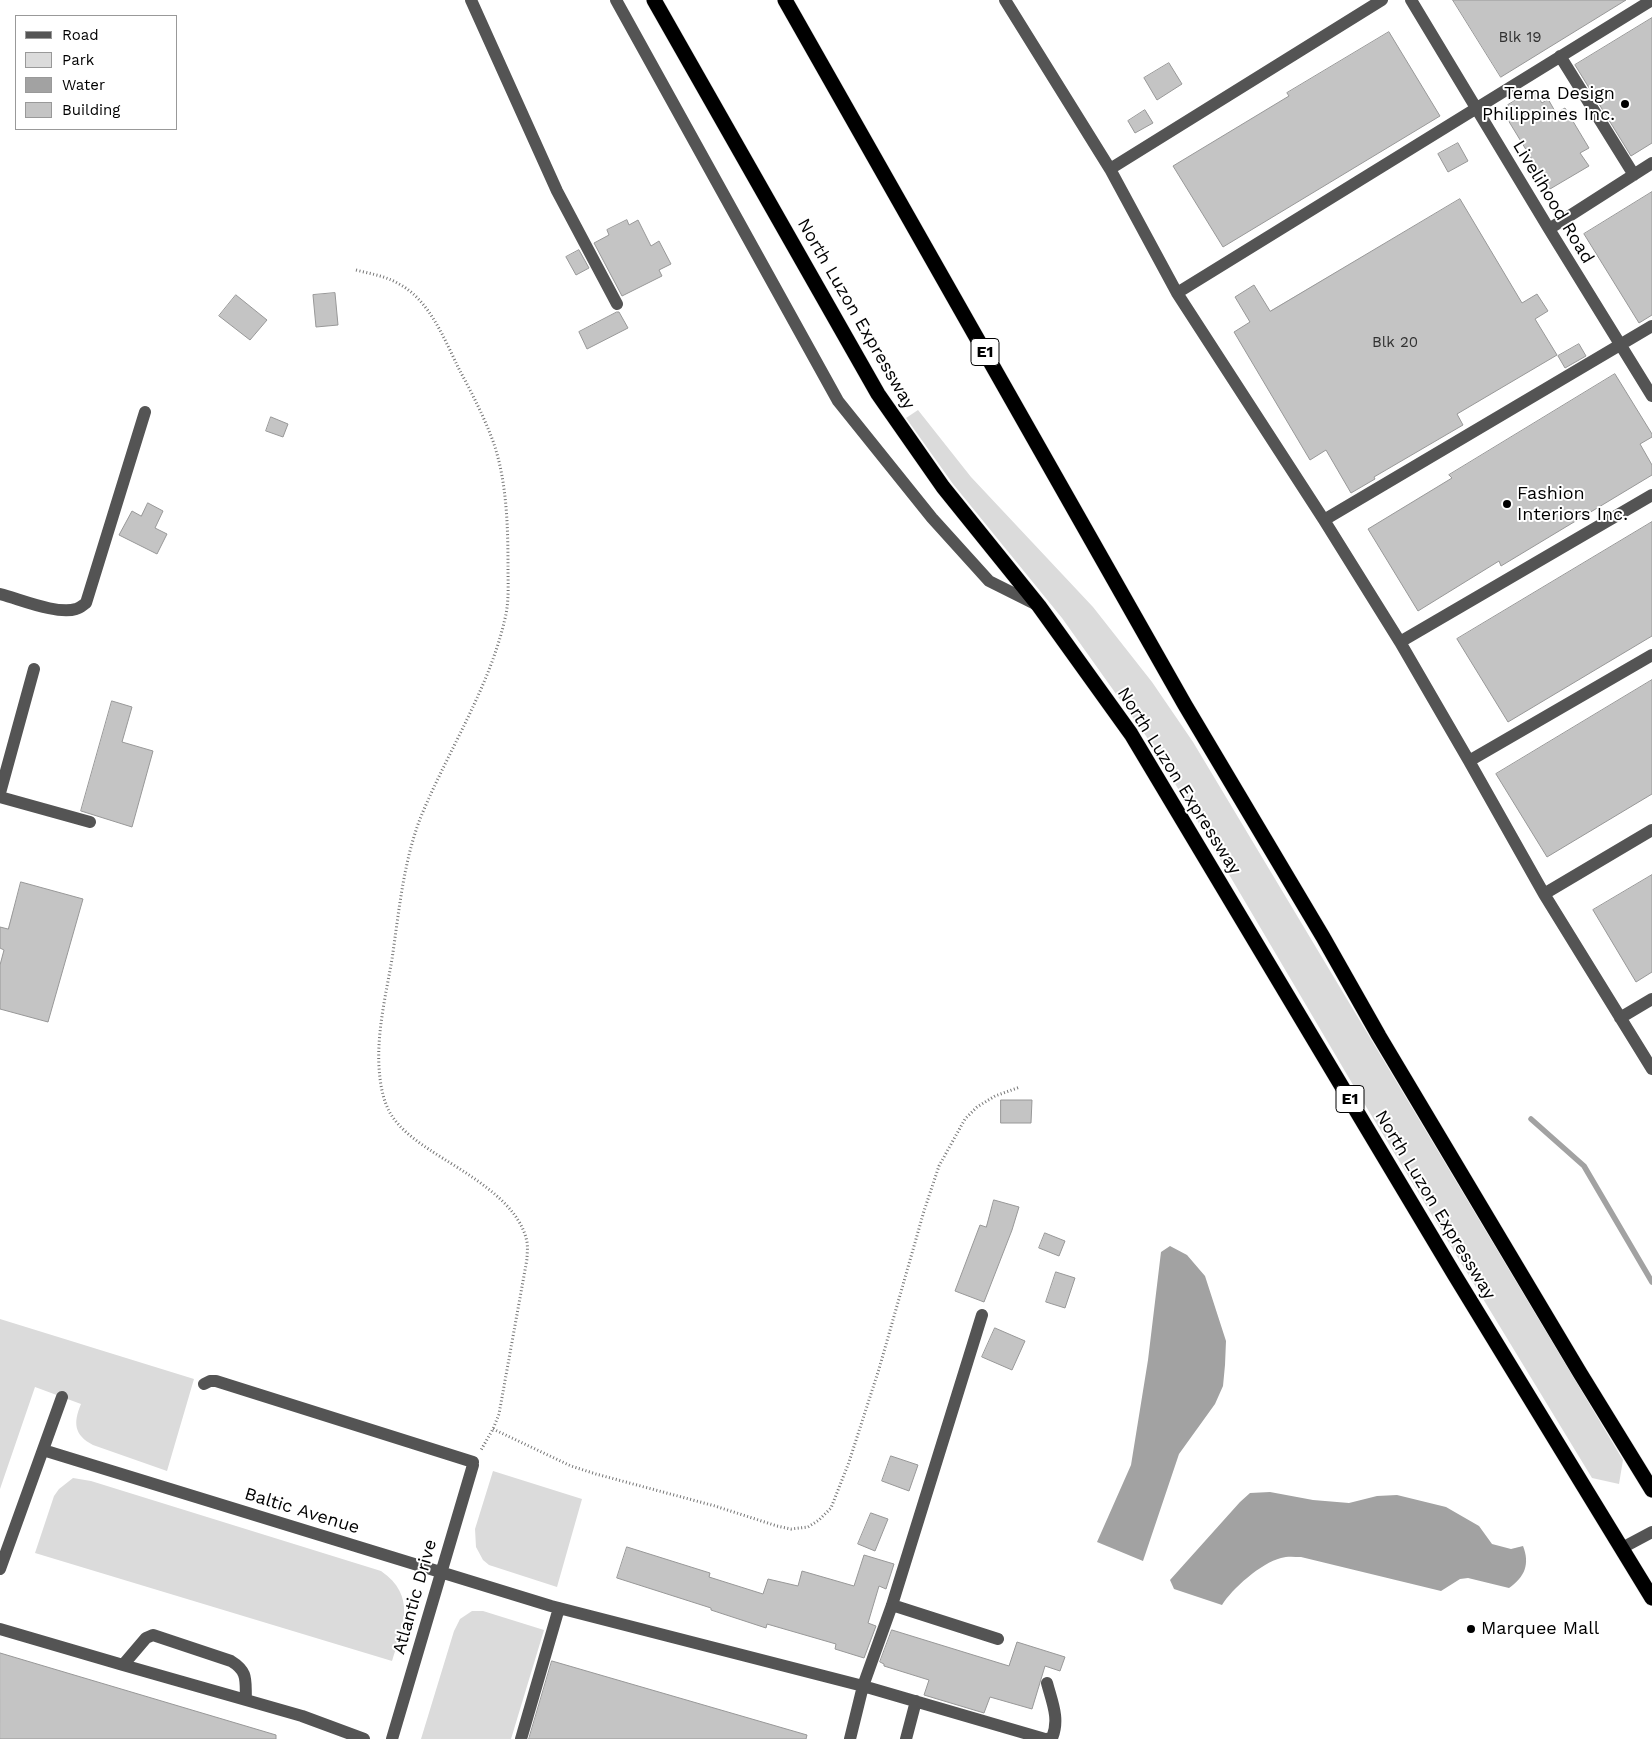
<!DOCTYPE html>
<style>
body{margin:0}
#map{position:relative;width:1652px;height:1739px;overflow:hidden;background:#fff;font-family:"Work Sans",sans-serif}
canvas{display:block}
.legend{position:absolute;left:15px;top:15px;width:162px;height:115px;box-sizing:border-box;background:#fff;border:1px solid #999;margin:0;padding:6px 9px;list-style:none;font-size:15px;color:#000}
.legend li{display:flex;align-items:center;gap:10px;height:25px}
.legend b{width:25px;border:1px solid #999}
</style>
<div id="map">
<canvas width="1652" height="1739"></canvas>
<ul class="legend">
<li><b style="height:6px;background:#545454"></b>Road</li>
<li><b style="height:14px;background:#dbdbdb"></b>Park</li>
<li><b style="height:14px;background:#a2a2a2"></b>Water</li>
<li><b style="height:14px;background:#c4c4c4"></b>Building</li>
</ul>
</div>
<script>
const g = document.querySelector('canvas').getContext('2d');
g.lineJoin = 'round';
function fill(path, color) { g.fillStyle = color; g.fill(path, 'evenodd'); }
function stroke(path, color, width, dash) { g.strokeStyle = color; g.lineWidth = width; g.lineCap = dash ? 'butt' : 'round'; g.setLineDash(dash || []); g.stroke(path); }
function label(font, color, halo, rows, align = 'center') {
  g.font = font + ' "Work Sans",sans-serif'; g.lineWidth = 4; g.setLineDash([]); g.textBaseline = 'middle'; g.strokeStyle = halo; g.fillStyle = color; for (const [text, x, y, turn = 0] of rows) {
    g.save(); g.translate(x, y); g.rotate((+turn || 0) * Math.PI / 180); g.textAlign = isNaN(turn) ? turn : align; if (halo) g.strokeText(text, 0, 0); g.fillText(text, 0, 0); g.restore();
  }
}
fill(new Path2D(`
 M918,410L971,477L1093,607L1152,682L1193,742L1623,1460L1619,1484L1592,1478L1359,1095L1191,810L1146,736L1062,618L953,484L906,418Z
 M0,1319L194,1379L167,1471L93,1445C74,1435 73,1423 81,1404L35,1387L0,1489Z
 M493,1471L582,1499L557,1587L489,1565L483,1560L476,1547L475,1529Z
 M73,1478L91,1481L381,1571C417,1596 403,1626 392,1661L35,1553L54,1496L59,1489Z
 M472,1611H483L544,1630L511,1739H421L454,1631L460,1619Z`), '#dbdbdb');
fill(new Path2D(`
 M1170,1246L1187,1255L1205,1276L1226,1341L1225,1365L1223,1386L1215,1404L1179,1454L1143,1561L1097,1542L1131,1465L1148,1360L1161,1252Z
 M1270,1492L1313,1500L1349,1503L1377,1496L1397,1495L1446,1507L1479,1526L1492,1544L1511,1549L1523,1546C1530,1564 1525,1577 1509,1588L1468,1578L1460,1579L1441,1591L1301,1557C1295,1557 1287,1556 1281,1558C1261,1563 1232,1589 1222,1605L1174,1589L1170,1580L1240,1502L1250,1493Z`), '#a2a2a2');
stroke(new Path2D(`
 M1531,1119L1584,1166L1652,1282`), '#a2a2a2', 5.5);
const building = new Path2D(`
 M1453,0H1626L1501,77Z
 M1652,18V143L1631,156L1575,65Z
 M1389,32L1440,116L1223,247L1173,166L1289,96L1287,93Z
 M1169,63L1182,84L1157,100L1144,78Z
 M1533,90L1542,103L1548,99L1556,113L1565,108L1589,148L1580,153L1589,166L1550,189L1508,120L1515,116L1508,105Z
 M1145,110L1153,123L1135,133L1128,121Z
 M1458,143L1468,161L1448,172L1438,154Z
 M1652,192V315L1639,323L1584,234Z
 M1460,199L1522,303L1537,294L1548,311L1535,319L1557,355L1457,414L1463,425L1374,477L1375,479L1351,493L1326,450L1310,460L1234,332L1250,322L1235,297L1254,285L1270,311Z
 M627,220L629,225L638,220L651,246L659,241L671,264L659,270L662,276L622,296L594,243L609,235L607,230Z
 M579,250L589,268L576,275L566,257Z
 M335,293L338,325L316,327L313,295Z
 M236,295L267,320L250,340L219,316Z
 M617,312H619L628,328L587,349L579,332Z
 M1579,344L1586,356L1565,368L1558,356Z
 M1615,374L1652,434V437L1640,444L1652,465V475L1501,566L1499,561L1418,611L1368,529L1452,478L1449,475Z
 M271,417L288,424L283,437L266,431Z
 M148,503L163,511L155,528L167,534L157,554L119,535L132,511L141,516Z
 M1652,522V636L1508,722L1457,639Z
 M1652,680V794L1547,857L1496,774Z
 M112,701L132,707L122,742L153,751L132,827L81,811Z
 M1652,875V972L1636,982L1593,910Z
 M21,882L83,899L48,1022L0,1009V965L4,950L0,948V927L8,929Z
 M1001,1100H1032L1031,1123H1001Z
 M994,1200L1019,1207L1012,1230L984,1302L955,1291L980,1225L986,1227Z
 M1045,1233L1065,1241L1059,1256L1039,1248Z
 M1056,1272L1075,1278L1065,1308L1046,1302Z
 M995,1328L1025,1341L1012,1370L982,1357Z
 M891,1456L918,1465L909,1491L882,1481Z
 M871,1513L888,1519L875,1551L858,1544Z
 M627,1547L710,1573L709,1577L763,1594L768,1579L798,1586L802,1571L854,1586L864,1555L894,1564L886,1589L879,1586L868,1623L876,1626L864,1658L835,1649L836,1644L767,1624L766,1628L711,1610V1608L617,1578Z
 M892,1630L1009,1666L1017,1642L1065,1657L1060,1671L1045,1666L1032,1709L990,1697L984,1713L924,1695L929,1680L884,1666V1664L880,1662Z
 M0,1653L276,1735V1739H0Z
 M552,1661L807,1735L806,1739H529Z`);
fill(building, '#c4c4c4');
stroke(building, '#989898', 1);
const highway = new Path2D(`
 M654,0L878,394L943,487L1039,606L1131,734L1454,1274L1652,1598
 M785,0L1185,705L1323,937L1379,1036L1580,1373L1652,1490`);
stroke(highway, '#dbdbdb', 16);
stroke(new Path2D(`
 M356,270C371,274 386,276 399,284C430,300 445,341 460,371C473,395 485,419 494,444C507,483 508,528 508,568C508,583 509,599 506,614C491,686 447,752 420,819C403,864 399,912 392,959C386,994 377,1031 379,1067C380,1082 382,1097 389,1111C398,1128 415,1140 430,1150C463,1172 519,1200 527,1242C528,1248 527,1254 527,1259L499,1414L493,1429L481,1450
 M493,1429L571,1466L596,1474L715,1506L777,1526L791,1529L808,1527L819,1520L831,1508L849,1462L879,1369L924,1211L939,1166L965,1119L977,1107L995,1096L1020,1087`), '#767676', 3, [1, 2.5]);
stroke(new Path2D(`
 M471,0L557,191L617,304
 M616,0L838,401L932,518L989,581L1037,605
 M1005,0L1110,169
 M1382,0L1110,169L1177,293L1324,520L1400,642L1469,761L1544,894L1652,1069
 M1411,0L1549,229L1652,396
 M1560,56L1634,175
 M1549,229L1652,163
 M1177,293L1652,0
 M1324,520L1652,326
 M0,594C20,599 57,615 76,609C80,608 83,605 86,603L145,412
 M1400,642L1652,495
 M1469,761L1652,655
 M0,793L34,669
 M0,797L90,822
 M1544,894L1652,830
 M1620,1018L1652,999
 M204,1384L210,1381H216L473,1462
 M43,1450L551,1606L863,1686L1045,1739
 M1622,1548L1652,1532
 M0,1569L62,1397
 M892,1605L998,1639
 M0,1629L123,1665L146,1638L153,1635L231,1661C249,1672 245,1681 246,1700L302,1716L364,1739
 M123,1665L246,1700
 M1047,1683C1052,1702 1060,1719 1052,1738L1047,1739
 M392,1739L473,1465
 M521,1739L559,1608
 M850,1739L863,1686L892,1605L982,1315
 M906,1739L916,1701`), '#545454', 12);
stroke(highway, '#000', 15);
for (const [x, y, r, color] of [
 [1625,104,5,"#000"],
 [1507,504,5,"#000"],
 [1471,1629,5,"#000"]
]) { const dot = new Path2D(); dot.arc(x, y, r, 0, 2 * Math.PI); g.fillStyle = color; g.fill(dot); stroke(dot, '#fff', 2); }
label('15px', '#313131', null, [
 ["Blk 19",1520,38],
 ["Blk 20",1395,343]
]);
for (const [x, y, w] of [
 [985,352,28],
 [1350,1099,28]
]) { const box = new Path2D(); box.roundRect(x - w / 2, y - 13.5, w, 27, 4); g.fillStyle = '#fff'; g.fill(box); stroke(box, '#000', 1); }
label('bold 16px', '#000', null, [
 ["E1",985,352],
 ["E1",1350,1099]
]);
label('18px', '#000', '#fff', [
 ["Tema Design",1615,94,"right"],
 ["Philippines Inc.",1615,115,"right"],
 ["Fashion",1517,494],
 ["Interiors Inc.",1517,515],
 ["Marquee Mall",1481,1629]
], 'left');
label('18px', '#000', '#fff', [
 ["Livelihood Road",1553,202,59],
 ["North Luzon Expressway",856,314,60],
 ["North Luzon Expressway",1179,781,58],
 ["North Luzon Expressway",1435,1205,59],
 ["Baltic Avenue",302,1511,17],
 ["Atlantic Drive",415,1597,-74]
]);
</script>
